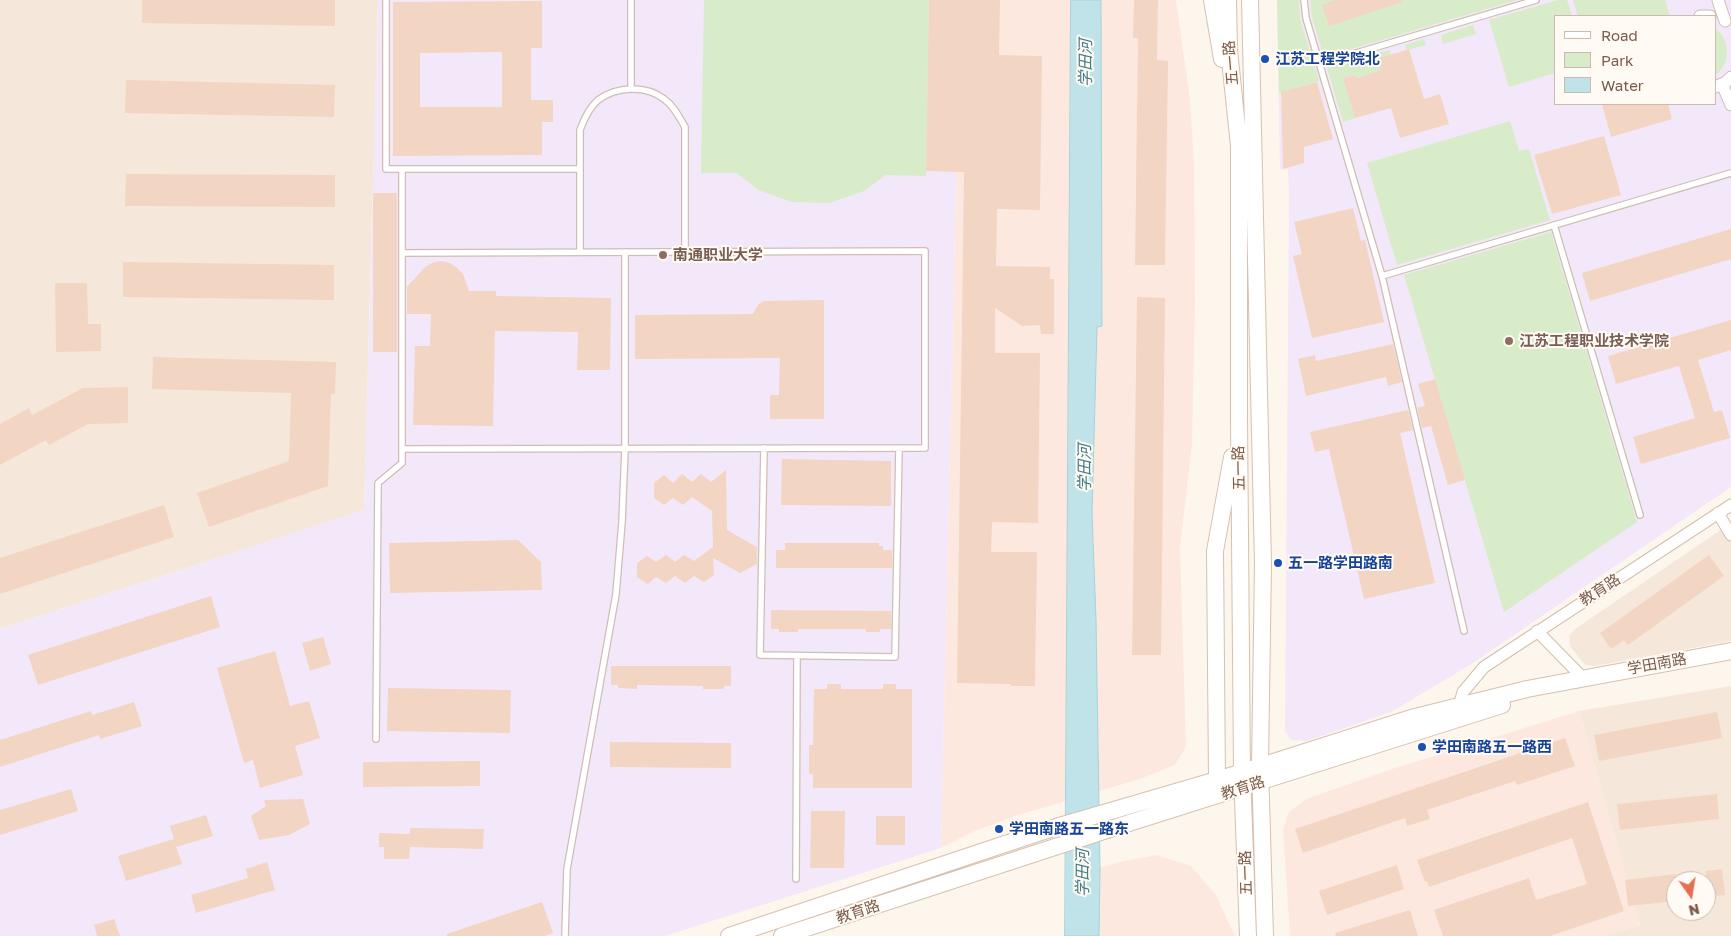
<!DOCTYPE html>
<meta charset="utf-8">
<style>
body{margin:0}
#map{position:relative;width:1731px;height:936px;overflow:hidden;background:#fdf6ec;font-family:"Golos Text",sans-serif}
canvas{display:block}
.legend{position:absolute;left:1554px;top:15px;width:162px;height:90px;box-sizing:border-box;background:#fffaf3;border:1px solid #cabbb1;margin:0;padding:6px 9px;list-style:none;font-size:15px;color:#7a5c4d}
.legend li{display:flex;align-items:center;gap:10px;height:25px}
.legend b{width:25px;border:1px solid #cabbb1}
.north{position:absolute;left:1666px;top:871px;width:50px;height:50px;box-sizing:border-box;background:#fffaf3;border:1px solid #cabbb1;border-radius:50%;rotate:167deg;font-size:14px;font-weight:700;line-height:20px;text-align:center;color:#7a5c4d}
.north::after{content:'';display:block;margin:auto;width:18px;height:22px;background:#e76f51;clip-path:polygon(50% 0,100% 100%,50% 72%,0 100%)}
</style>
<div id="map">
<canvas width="1731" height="936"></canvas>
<ul class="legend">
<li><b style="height:6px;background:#fff"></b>Road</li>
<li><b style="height:14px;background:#d8ecc9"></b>Park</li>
<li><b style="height:14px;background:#bfe3e8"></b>Water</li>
</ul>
<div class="north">N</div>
</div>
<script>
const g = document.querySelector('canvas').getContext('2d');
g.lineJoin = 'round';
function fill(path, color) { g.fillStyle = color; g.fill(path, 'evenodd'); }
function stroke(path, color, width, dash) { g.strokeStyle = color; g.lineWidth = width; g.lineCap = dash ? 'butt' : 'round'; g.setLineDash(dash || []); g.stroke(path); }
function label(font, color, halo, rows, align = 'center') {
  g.font = font + ' "Golos Text","Noto Sans SC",sans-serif'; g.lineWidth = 4; g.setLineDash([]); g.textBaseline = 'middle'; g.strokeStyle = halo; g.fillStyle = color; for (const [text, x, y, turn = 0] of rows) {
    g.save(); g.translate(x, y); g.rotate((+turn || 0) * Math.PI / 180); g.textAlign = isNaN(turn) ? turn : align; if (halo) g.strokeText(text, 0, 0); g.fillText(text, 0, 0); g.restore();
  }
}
fill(new Path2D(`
 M0,0H378L364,510L0,629Z
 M1731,523V641L1595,666L1585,665L1570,646L1569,636L1575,629Z
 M1731,686V936H1601L1640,925L1579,711ZM1676,881H1706V911H1676Z`), '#f5e8da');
fill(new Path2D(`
 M960,0H1176L1190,100L1194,162L1195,300L1192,445L1180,547L1186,747L1175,765L1140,779L1015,816L975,831L941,848Z
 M1579,711L1640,925L1601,936H1290L1283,829L1289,812L1306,799L1392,769Z
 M1157,855L1191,866L1216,895L1235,936H1099L1100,868L1119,862Z`), '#fde8e0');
fill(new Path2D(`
 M378,0H960L941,848L665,936H0V629L364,510Z
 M1277,0H1731V487L1470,665L1391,712L1307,741L1291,740L1285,731L1289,195L1288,169L1280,170ZM1555,16H1715V104H1555Z`), '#f3e8fa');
fill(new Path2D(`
 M704,0H929L926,176L886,175L864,191L829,203L792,202L758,190L737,173H701Z
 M1277,0H1299L1300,19L1319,81L1279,93Z
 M1310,0H1517L1324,57L1312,18Z
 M1558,0H1567L1572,16H1555V73L1509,87L1489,20Z
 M1573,0H1665L1670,16H1578Z
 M1473,25L1476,34L1443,44L1441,35Z
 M1715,29C1731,38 1731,65 1715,75Z
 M1424,39L1426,45L1407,50L1405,45Z
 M1389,50L1391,55L1378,59L1381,70L1357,78L1356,75L1343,78L1355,118L1343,122L1327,68Z
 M1510,121L1519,151L1529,149L1550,220L1397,265L1367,163Z
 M1551,232L1637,522L1504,612L1404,275Z`), '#d8ecc9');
const water = new Path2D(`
 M1071,0H1101L1102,326L1097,327L1092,512L1096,621L1100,868L1099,936H1065Z`);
fill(water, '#bfe3e8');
stroke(water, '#a5d3da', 1);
fill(new Path2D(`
 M142,0H335V26L142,23Z
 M929,0H1000L999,55L1042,56L1040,210L997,209L996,266L1050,267V279H1054V334H1041L1040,325L1022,326L995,308V353H1040L1038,523L992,522L991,552H1037L1035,686H1011V684L957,683L964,172L926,171Z
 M1134,0H1158L1157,60L1168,61L1165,265H1135L1138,38H1133Z
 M1335,0H1401L1402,2L1329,26L1322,5Z
 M542,1V48H531V100H553V122H542V155L393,156V2ZM502,52V107H420V53Z
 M1409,49L1424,99L1440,94L1449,124L1400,138L1391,108L1355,118L1343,78L1356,75L1357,78L1381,70L1377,59Z
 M126,80L335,85L334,117L125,113Z
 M1317,82L1333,139L1304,147V163L1283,169L1281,92Z
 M1602,104H1668L1672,119L1611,137Z
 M1604,136L1621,195L1552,214L1534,155Z
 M126,174L335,175V207L125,206Z
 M373,193H397V352H373Z
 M1353,208L1361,241L1365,240L1384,322L1312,338L1293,256L1302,254L1294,222Z
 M1731,229V259L1590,301L1582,273Z
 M441,261L450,263L457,268L463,274L469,291H496V296L611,298L610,370H577L578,332L495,331L493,426L413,425L415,346H430L431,314H407V287L425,267L432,263Z
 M123,262L334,265V300L123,297Z
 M55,283H87L88,324H101V351L56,352Z
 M1137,297L1165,298L1161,655H1132Z
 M824,300V419H770V395H779L780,358L635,359V315L753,314L758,305L764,301Z
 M1731,320V350L1698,360L1714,412L1722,410L1730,438L1641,464L1633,437L1695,418L1679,366L1616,384L1608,356Z
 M1393,344L1402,382L1388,386L1386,377L1306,396L1298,359L1315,355L1316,361Z
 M153,357L336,362L335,394H331L328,486L209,527L197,493L289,461L291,393L152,389Z
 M1435,379L1465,480L1448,485L1431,426L1422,428L1417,408L1425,406L1418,384Z
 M128,387V423L88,424L49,445L46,440L0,465V424L29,408L32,415L83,388Z
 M1408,410L1413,430L1400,433L1435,583L1364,599L1329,449L1315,452L1310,432Z
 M782,459L891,461V506L781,505Z
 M726,470L727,530L757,547V564L740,573L713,558L714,575L704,582L694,576L685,583L675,576L666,583L656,577L648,584L637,577V563L647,556L656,562L666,555L675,562L684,555L694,561L713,547L712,511L692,497L683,505L673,498L664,505L654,498V483L664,475L673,483L682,474L692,482L701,474L711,482Z
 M164,505L174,537L0,594V558Z
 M518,540L541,562L542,590L390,593L389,543Z
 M785,543H879V546H883V550H892V568H776V550H785Z
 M1709,555L1724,576L1628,645L1624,640L1611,649L1600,633Z
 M211,596L220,627L38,685L28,655Z
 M771,610L891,611V629H880V632H866V629H798V632H779V629H771Z
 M323,637L331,664L310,671L302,643Z
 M275,651L290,706L309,701L320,738L295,746L303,775L260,788L253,760L244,763L217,668Z
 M611,666H731V686H724L723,689H703V686L637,685V689L618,688V685H611Z
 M827,684H841V689H883V684H896V689H912V788H813V774H809V745H813L814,689H827Z
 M388,688L511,690L510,733L387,731Z
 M134,702L142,726L100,739L99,735L0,767V740L91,711L92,715Z
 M1717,712L1722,738L1599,761L1594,735Z
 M1565,738L1575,766L1517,785L1515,781L1427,810L1430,819L1407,826L1405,818L1303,853L1295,829Z
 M610,742L731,743V768L610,767Z
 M480,761V786L363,787V762Z
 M71,789L78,811L0,835V810Z
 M1717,794L1719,819L1620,830L1617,804Z
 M303,799L310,824L289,835L259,840L251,816L266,806L264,800Z
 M1588,802L1624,911L1550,936H1443L1434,910L1529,878L1536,900L1587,884L1572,838L1429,887L1427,881L1425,882L1417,860Z
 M811,811H845L844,868H810Z
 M206,815L213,836L176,847L182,864L126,881L118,856L174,839L170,826Z
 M876,816H905V845H876Z
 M410,828L484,829L483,849L410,847L409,859H384V847H379V833L410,834Z
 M267,862L275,890L196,913L191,895L248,878L246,869Z
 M1397,865L1404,889L1327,915L1319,891Z
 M1722,869L1725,895L1706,897V871Z
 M1676,874V901L1628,906L1625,880Z
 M542,902L553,933L545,936H447V934Z
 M1410,910L1418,936H1336L1335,933Z
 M114,919L120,936H97L94,925Z`), '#f3d5c3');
const lane = new Path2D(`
 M386,0V169H580
 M631,0V88
 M1304,0L1306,18L1382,276L1464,631
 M1319,64L1536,0
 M1554,225L1640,515
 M580,252V130C584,119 589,108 598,100C617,86 646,85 664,99C674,106 679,117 685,127V252
 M402,253L925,251V448L402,449
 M1382,276L1731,173
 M764,448L760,655L895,657L899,448
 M376,739L378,483L402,463V169
 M796,879L797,656
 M565,936L567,869L616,594L622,522L625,449V252`);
const street = new Path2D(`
 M1718,0L1725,21
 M1700,16H1710
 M1722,84L1731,105
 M1715,87L1726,82L1731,77
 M1718,513L1731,535
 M1537,631L1583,678
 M1459,706L1463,692L1484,667L1731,505`);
const secondary = new Path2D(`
 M1212,0L1222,59
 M1228,0L1229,50L1239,146V418L1242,772L1248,936
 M1250,0L1263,563L1260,766L1265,936
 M1217,780L1215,551L1232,457
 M729,936L1056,827L1217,780L1411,718L1527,689L1731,651
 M782,936L1107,830L1502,705`);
stroke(lane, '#d1beb0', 8);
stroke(street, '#d1beb0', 13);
stroke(secondary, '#d6c0b0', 18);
stroke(lane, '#fff', 5.5);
stroke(street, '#fff', 11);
stroke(secondary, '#fff', 16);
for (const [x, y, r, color] of [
 [1265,59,5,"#1a4fb4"],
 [663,255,5,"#8d6e63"],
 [1509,341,5,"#8d6e63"],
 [1278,563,5,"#1a4fb4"],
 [1422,747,5,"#1a4fb4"],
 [999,829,5,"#1a4fb4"]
]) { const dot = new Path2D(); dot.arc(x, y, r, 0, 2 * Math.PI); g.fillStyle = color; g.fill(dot); stroke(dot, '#fffaf3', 2); }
label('bold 15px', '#164399', '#fffaf3', [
 ["江苏工程学院北",1275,59],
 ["五一路学田路南",1288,563],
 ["学田南路五一路西",1432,747],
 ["学田南路五一路东",1009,829]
], 'left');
label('15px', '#7a5c4d', '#fffaf3', [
 ["五一路",1231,63,-95],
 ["五一路",1239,468,-91],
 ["教育路",1600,590,-33],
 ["学田南路",1657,664,-10],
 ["教育路",1243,788,-18],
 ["五一路",1246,873,-92],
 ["教育路",858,912,-18]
]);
label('bold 15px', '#785e54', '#fffaf3', [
 ["南通职业大学",673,255],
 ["江苏工程职业技术学院",1519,341]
], 'left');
label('italic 16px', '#437c86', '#fffaf3', [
 ["学田河",1086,63,-90],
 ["学田河",1085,468,-90],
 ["学田河",1083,873,-90]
]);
</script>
